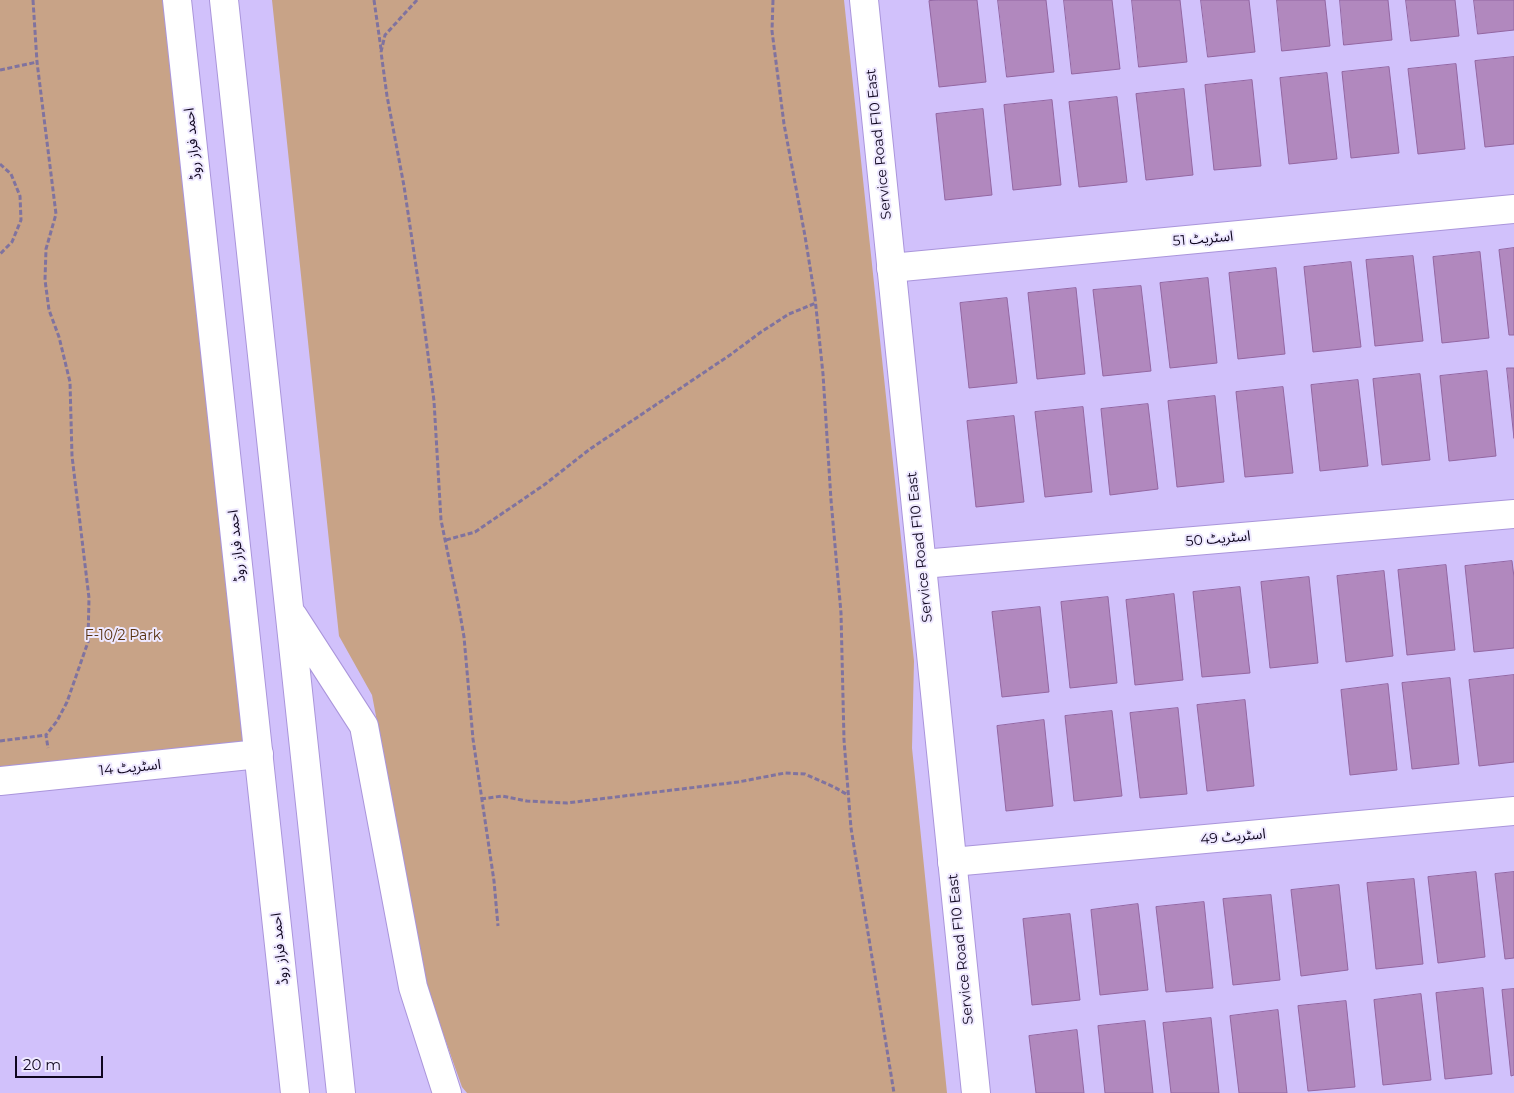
<!DOCTYPE html>
<meta charset="utf-8">
<style>
body{margin:0}
#map{position:relative;width:1514px;height:1093px;overflow:hidden;background:#d1c1fb;font-family:Montserrat,sans-serif}
canvas{display:block}
.scale{position:absolute;left:15px;top:1056px;width:88px;height:22px;box-sizing:border-box;border:2px solid #0f061f;border-top:0;padding-left:6px;font-size:15px;line-height:18px;white-space:nowrap;color:#0f061f;-webkit-text-stroke:4px #eee8ff;paint-order:stroke}
</style>
<div id="map">
<canvas width="1514" height="1093"></canvas>
<div class="scale">20 m</div>
</div>
<script>
const g = document.querySelector('canvas').getContext('2d');
g.lineJoin = 'round';
function fill(path, color) { g.fillStyle = color; g.fill(path, 'evenodd'); }
function stroke(path, color, width, dash) { g.strokeStyle = color; g.lineWidth = width; g.lineCap = dash ? 'butt' : 'round'; g.setLineDash(dash || []); g.stroke(path); }
function label(font, color, halo, rows, align = 'center') {
  g.font = font + ' Montserrat,"Noto Sans Arabic",sans-serif'; g.lineWidth = 4; g.setLineDash([]); g.textBaseline = 'middle'; g.strokeStyle = halo; g.fillStyle = color; for (const [text, x, y, turn = 0] of rows) {
    g.save(); g.translate(x, y); g.rotate((+turn || 0) * Math.PI / 180); g.textAlign = isNaN(turn) ? turn : align; if (halo) g.strokeText(text, 0, 0); g.fillText(text, 0, 0); g.restore();
  }
}
fill(new Path2D(`
 M0,0H177L259,754L0,781Z
 M272,0H844L914,661L912,748L947,1093H467L462,1087L428,991L372,695L339,636Z`), '#c8a387');
const building = new Path2D(`
 M939,0H977L986,82L939,87L929,1Z
 M998,0H1046L1054,72L1007,77Z
 M1064,0H1112L1120,69L1072,74Z
 M1132,0H1180L1187,62L1139,67Z
 M1201,0H1249L1255,52L1208,57Z
 M1277,0H1325L1330,46L1282,51Z
 M1340,0H1388L1392,40L1344,45Z
 M1406,0H1455L1459,36L1411,41Z
 M1474,0H1514V30L1478,34Z
 M1514,57V144L1485,147L1475,61Z
 M1456,64L1465,149L1418,154L1408,69Z
 M1389,67L1399,153L1351,158L1342,72Z
 M1327,73L1337,159L1289,164L1280,78Z
 M1252,80L1261,166L1214,170L1205,85Z
 M1184,89L1193,175L1146,180L1136,94Z
 M1117,97L1127,182L1079,187L1069,102Z
 M1052,100L1061,185L1013,190L1004,105Z
 M983,109L992,195L945,200L936,114Z
 M1514,248V335H1509L1499,250Z
 M1480,252L1489,338L1442,343L1433,257Z
 M1413,256L1423,341L1375,346L1366,260Z
 M1351,262L1361,347L1313,352L1304,267Z
 M1276,268L1285,354L1238,359L1229,273Z
 M1208,278L1217,363L1170,368L1160,283Z
 M1141,286L1151,371L1103,376L1093,290Z
 M1076,288L1085,374L1037,379L1028,293Z
 M1007,298L1017,383L969,388L960,303Z
 M1507,368H1514V438Z
 M1487,371L1496,456L1449,461L1440,376Z
 M1420,374L1430,460L1382,465L1373,379Z
 M1358,380L1368,466L1320,471L1311,385Z
 M1283,387L1293,473L1245,477L1236,392Z
 M1215,396L1224,482L1177,487L1168,401Z
 M1148,404L1158,489L1110,495L1101,409Z
 M1083,407L1092,492L1045,497L1035,412Z
 M1014,416L1024,502L976,507L967,421Z
 M1512,561L1514,577V648L1474,652L1465,566Z
 M1446,565L1455,650L1407,655L1398,570Z
 M1384,571L1393,656L1346,662L1337,576Z
 M1309,577L1318,663L1270,668L1261,582Z
 M1240,587L1250,673L1202,677L1193,592Z
 M1174,594L1183,680L1135,685L1126,600Z
 M1108,597L1117,683L1070,688L1061,602Z
 M1040,607L1049,692L1002,697L992,612Z
 M1514,675V762L1479,766L1469,680Z
 M1450,678L1459,764L1412,769L1402,683Z
 M1388,684L1397,770L1350,775L1341,690Z
 M1245,700L1254,786L1207,791L1197,705Z
 M1178,708L1187,794L1140,798L1130,713Z
 M1112,711L1122,796L1074,801L1065,716Z
 M1044,720L1053,806L1006,811L997,726Z
 M1476,872L1485,957L1438,963L1428,877Z
 M1514,872V958L1505,959L1495,874Z
 M1414,879L1423,964L1376,969L1367,883Z
 M1339,885L1348,970L1301,976L1291,890Z
 M1271,895L1280,980L1233,985L1223,899Z
 M1204,902L1213,988L1166,992L1156,907Z
 M1138,904L1148,990L1100,995L1091,910Z
 M1070,914L1080,1000L1032,1005L1023,919Z
 M1483,988L1492,1074L1445,1079L1436,993Z
 M1514,989V1075L1511,1076L1502,990Z
 M1421,994L1431,1080L1383,1085L1374,1000Z
 M1346,1001L1355,1087L1308,1091L1298,1006Z
 M1278,1010L1287,1093H1239L1230,1016Z
 M1211,1018L1219,1093H1171L1163,1023Z
 M1145,1021L1153,1093H1105L1098,1026Z
 M1077,1030L1084,1093H1036L1029,1036Z`);
fill(building, '#b188be');
stroke(building, '#9366a2', 1);
const minor = new Path2D(`
 M891,268L1514,209
 M922,564L1514,514
 M0,781L259,754
 M952,862L1514,811`);
const tertiary = new Path2D(`
 M864,0L976,1093`);
const primary = new Path2D(`
 M177,0L295,1093
 M224,0L341,1093
 M293,616L364,726L413,987L447,1093`);
stroke(minor, '#aa95db', 30);
stroke(tertiary, '#aa95db', 30);
stroke(primary, '#aa95db', 30);
stroke(new Path2D(`
 M33,0L37,62L56,214L46,249L45,280L49,310L59,337L70,382L72,456L89,598L88,642L67,702L57,721L46,735L48,748
 M374,0L381,49
 M417,0L385,35L381,52L387,96L404,186L420,293L434,401L441,520L459,608L464,637L473,739L494,881L498,926
 M773,0L772,31L784,124L805,236L815,298L823,374L831,500L841,613L844,740L851,828L894,1093
 M0,70L37,62
 M0,164L11,174L20,196L21,220L12,242L0,254
 M446,540L475,532L544,485L590,449L730,355L761,332L789,314L816,303
 M0,741L46,735
 M481,799L502,796L527,801L567,803L738,782L785,773L805,774L834,787L848,795`), '#80739f', 3, [5, 2.5]);
stroke(minor, '#fff', 28);
stroke(tertiary, '#fff', 28);
stroke(primary, '#fff', 28);
label('14px', '#0f061f', '#eee8ff', [
 ["احمد فراز روڈ",193,144,-96],
 ["Service Road F10 East",879,144,-96],
 ["اسٹریٹ 51",1203,239,-5],
 ["اسٹریٹ 50",1218,539,-5],
 ["احمد فراز روڈ",237,546,-96],
 ["Service Road F10 East",920,547,-96],
 ["اسٹریٹ 14",130,768,-6],
 ["اسٹریٹ 49",1233,837,-5],
 ["احمد فراز روڈ",280,949,-96],
 ["Service Road F10 East",961,949,-96]
]);
label('14px', '#56300f', '#eee8ff', [
 ["F-10/2 Park",123,636]
]);
</script>
